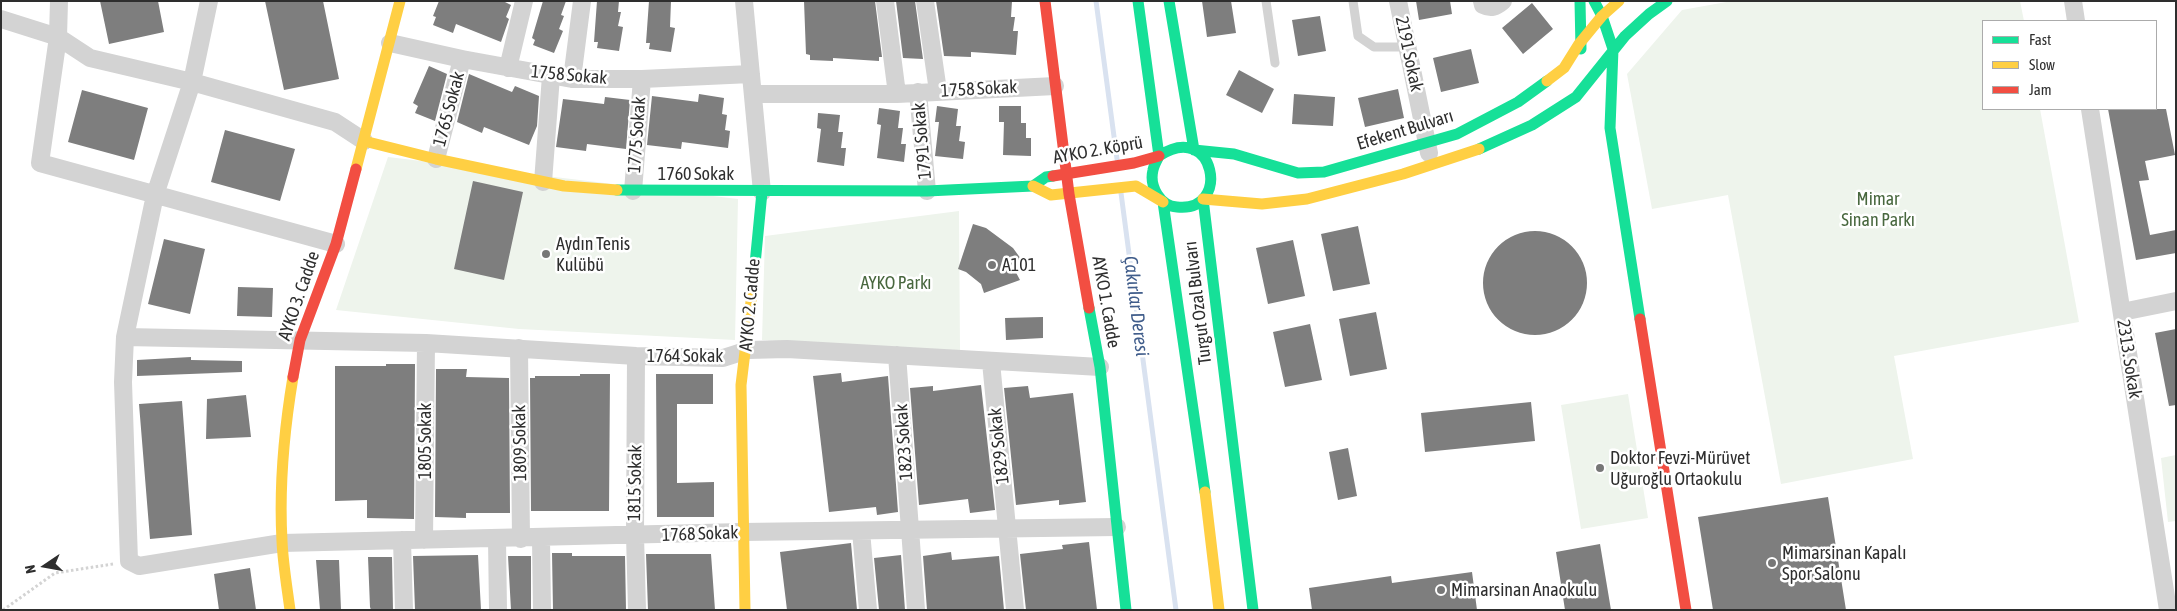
<!DOCTYPE html>
<meta charset="utf-8">
<style>
body{margin:0}
#map{position:relative;width:2177px;height:611px;overflow:hidden;background:#fff;font-family:"Asap Condensed",sans-serif}
canvas{display:block}
.frame{position:absolute;inset:0;border:2px solid #2e2e2e;pointer-events:none}
.legend{position:absolute;left:1982px;top:20px;width:175px;height:90px;box-sizing:border-box;background:#fff;border:1px solid #ababab;margin:0;padding:6px 9px;list-style:none;font-size:15px;color:#2e2e2e}
.legend li{display:flex;align-items:center;gap:10px;height:25px}
.legend b{width:25px;border:1px solid #ababab}
.north{position:absolute;left:20px;top:541px;width:50px;height:50px;-webkit-text-stroke:4px #fff;paint-order:stroke;rotate:258deg;font-size:14px;font-weight:700;line-height:20px;text-align:center;color:#2e2e2e}
.north::after{content:'';display:block;margin:auto;width:18px;height:22px;background:#2e2e2e;clip-path:polygon(50% 0,100% 100%,50% 72%,0 100%)}
</style>
<div id="map">
<canvas width="2177" height="611"></canvas>
<div class="frame"></div>
<ul class="legend">
<li><b style="height:6px;background:#16e098"></b>Fast</li>
<li><b style="height:6px;background:#ffcf43"></b>Slow</li>
<li><b style="height:6px;background:#f24e42"></b>Jam</li>
</ul>
<div class="north">N</div>
</div>
<script>
const g = document.querySelector('canvas').getContext('2d');
g.lineJoin = 'round';
function fill(path, color) { g.fillStyle = color; g.fill(path, 'evenodd'); }
function stroke(path, color, width, dash) { g.strokeStyle = color; g.lineWidth = width; g.lineCap = dash ? 'butt' : 'round'; g.setLineDash(dash || []); g.stroke(path); }
function label(font, color, halo, rows, align = 'center') {
  g.font = font + ' "Asap Condensed",sans-serif'; g.lineWidth = 5; g.setLineDash([]); g.textBaseline = 'middle'; g.strokeStyle = halo; g.fillStyle = color; for (const [text, x, y, turn = 0] of rows) {
    g.save(); g.translate(x, y); g.rotate((+turn || 0) * Math.PI / 180); g.textAlign = isNaN(turn) ? turn : align; if (halo) g.strokeText(text, 0, 0); g.fillText(text, 0, 0); g.restore();
  }
}
fill(new Path2D(`
 M1732,1H2020L2024,21H1983V109H2040L2079,322L1894,356L1913,459L1781,484L1728,195L1652,209L1627,74L1682,10Z
 M388,157L738,199L735,340L519,329L336,310Z
 M959,211L960,351L762,340L765,236Z
 M1628,394L1648,518L1581,529L1561,405Z
 M2176,455V521L2168,522L2161,458Z`), '#eef4ec');
stroke(new Path2D(`
 M1096,1L1117,159
 M1121,193L1176,610`), '#d9e2f0', 5);
fill(new Path2D(`
 M100,1H158L164,32L109,44Z
 M265,1H323L339,79L284,90Z
 M439,1H503L511,5L506,17L509,19L501,42L456,24L453,33L433,25L436,17L433,16Z
 M543,1H566L561,15L564,16L559,29L563,31L554,53L533,45L535,40L532,38Z
 M597,1H619L618,12H621L618,26L623,27L619,51L597,48L598,42H594Z
 M649,1H671L670,27L675,28L671,52L649,49L650,43H646Z
 M804,1H875L882,57H879V61L833,58V61L810,60V55L806,54Z
 M896,1H915L923,59L903,58Z
 M936,1H1012L1011,17H1015L1013,31H1018L1016,55L971,52V57L944,56Z
 M1202,1H1231L1236,33L1207,37Z
 M1416,1H1450L1452,14L1419,20Z
 M1532,3L1553,29L1523,54L1502,28Z
 M1320,16L1326,51L1298,56L1292,20Z
 M1471,49L1479,83L1441,92L1433,58Z
 M429,66L447,74L435,121L415,113L418,106L413,103Z
 M1239,70L1274,89L1262,113L1226,95Z
 M469,74L512,92L515,86L539,96L537,126L529,145L484,127L482,133L457,122Z
 M1398,89L1404,118L1365,127L1358,98Z
 M82,90L148,108L134,160L68,142Z
 M699,94L724,98L722,114L727,115L725,130L730,131L728,148L682,142L681,149L647,145L652,96L698,102Z
 M1294,94L1335,97L1333,126L1292,124Z
 M605,97L630,100L626,149L587,144L586,151L556,147L563,99L604,104Z
 M937,106L958,109L956,126H961L959,141L965,142L963,159L935,156L939,122H935Z
 M999,106H1021V123H1026V138H1031V156L1003,155L1004,122H999Z
 M879,108L900,111L898,128H903L901,144H906L904,162L877,158L881,125L877,124Z
 M2108,109H2166L2175,155L2145,161L2149,180L2139,181L2150,235L2176,230V253L2136,260Z
 M818,113L840,115L838,132H843L841,148H846L844,166L817,162L821,129L817,128Z
 M225,130L295,149L280,201L211,182Z
 M473,181L523,192L504,280L454,269Z
 M973,224L986,228L1013,248L1021,259L1012,265L1020,280L984,293L981,284L966,272L958,269Z
 M1358,226L1370,284L1333,291L1321,234Z
 M1483 283a52 52 0 1 1 104 0a52 52 0 1 1-104 0Z
 M164,239L205,249L190,314L148,304Z
 M1293,240L1305,296L1268,304L1256,248Z
 M238,287L273,288L272,317L237,316Z
 M1376,312L1387,369L1350,376L1339,319Z
 M1043,317V338L1006,340L1005,318Z
 M1310,324L1322,380L1285,387L1273,332Z
 M2176,329V405L2169,406L2155,333Z
 M191,357V360L242,361V372L137,376V360Z
 M386,364H415L414,519L367,518V500L335,501V366H386Z
 M436,369H467L466,377L509,378L510,513H466V518L435,517Z
 M841,373L842,382L888,376L898,512L877,515L876,507L829,512L813,376Z
 M580,374H610L609,511H531L530,378H535V376H580Z
 M656,374H713V404H677V483L714,482V517H657Z
 M981,385L995,510L970,513L968,499L919,505L910,388L933,386V391Z
 M1028,386L1030,398L1073,393L1086,502L1059,505V500L1016,505L1004,388Z
 M246,395L251,437L206,439L207,399Z
 M182,401L192,535L150,539L139,404Z
 M1531,402L1535,441L1425,452L1421,413Z
 M1348,448L1357,496L1338,500L1329,452Z
 M1828,497L1846,610H1713L1698,517Z
 M1089,542L1097,610H1026L1020,554L1063,549L1062,545Z
 M851,543L857,610H787L780,552Z
 M1600,544L1611,610H1565L1556,552Z
 M951,552L952,560L999,556L1004,610H927L923,556Z
 M552,553H572V556H625L626,610H553Z
 M646,554H711L715,610H648Z
 M478,555L481,610H415L413,556Z
 M901,555L905,610H879L874,558Z
 M508,556H531V610H511Z
 M368,557H392L393,610H371L370,607Z
 M316,560H339L341,610H320Z
 M250,568L256,610H219L214,574Z
 M1472,572L1477,610H1312L1309,588L1391,576L1392,583Z`), '#7e7e7e');
stroke(new Path2D(`
 M3,610L55,573L113,564`), '#d3d3d3', 3, [2.5, 2.5]);
stroke(new Path2D(`
 M1266,1L1275,63
 M1353,1L1358,36L1374,47H1407`), '#d3d3d3', 9);
stroke(new Path2D(`
 M59,1L58,37L40,163L336,244
 M744,1L762,192
 M885,1L897,94
 M925,1L938,91
 M1398,1L1429,153
 M1482,1L1483,5C1491,9 1496,7 1503,1
 M2073,1L2076,21
 M1,19L58,37L90,58L192,82L335,122L364,141
 M390,43L462,59L572,79H642L751,74
 M508,68L524,1
 M572,79L582,1
 M918,92L927,191
 M754,94H897L1055,86
 M2090,109L2168,610
 M436,159L462,59
 M543,182L551,76
 M633,191L642,79
 M2122,312L2176,301
 M125,337L155,195L192,82L209,1
 M519,348L521,539
 M897,355L916,610
 M636,356L635,535L637,610
 M991,362L1015,610
 M1100,367L787,349L748,350L723,358L636,356L426,343L125,337L123,382L129,561L139,566L282,543L742,532L1117,527
 M861,531L868,610
 M497,539L498,610
 M541,539L542,610
 M402,540L404,610
 M424,540L426,343`), '#d3d3d3', 18);
stroke(new Path2D(`
 M1138,1L1159,156C1157,160 1154,165 1153,170C1149,186 1160,206 1177,207C1232,213 1215,119 1159,156
 M1169,1L1194,150
 M1580,1L1581,49
 M1594,1L1602,16L1613,49L1610,128L1640,319
 M1479,149L1532,125L1576,97L1625,36L1649,14L1667,1
 M1194,150L1234,154L1298,173L1324,172L1457,134L1518,102L1547,81
 M617,190L927,191L1033,186L1046,177L1053,176
 M1203,199L1253,610
 M1163,202L1205,492
 M753,285L762,192
 M1089,308L1100,367L1126,610`), '#16e098', 11);
stroke(new Path2D(`
 M1547,81L1564,68L1579,44L1602,16L1619,1
 M364,141L436,159L564,186L617,190
 M356,169L400,1
 M1033,186L1051,195L1136,186L1163,202
 M1203,199L1262,204L1307,199L1403,174L1479,149
 M1205,492L1219,610
 M290,610C287,587 283,564 282,541C279,487 284,431 293,377
 M745,610L741,385L753,285`), '#ffcf43', 11);
stroke(new Path2D(`
 M1045,1L1069,194L1089,308
 M1053,176L1134,163L1159,156
 M1640,319L1686,610
 M293,377L300,340L336,244L356,169`), '#f24e42', 11);
for (const [x, y, r, color] of [
 [546,254,5,"#777"],
 [992,265,5,"#777"],
 [1600,468,5,"#777"],
 [1772,563,5,"#777"],
 [1441,590,5,"#777"]
]) { const dot = new Path2D(); dot.arc(x, y, r, 0, 2 * Math.PI); g.fillStyle = color; g.fill(dot); stroke(dot, '#fff', 2); }
label('18px', '#2e2e2e', '#fff', [
 ["2191 Sokak",1409,54,78],
 ["1758 Sokak",569,75,5],
 ["1758 Sokak",979,89,-3],
 ["1765 Sokak",449,109,-75],
 ["Efekent Bulvarı",1405,130,-17],
 ["1775 Sokak",637,135,-86],
 ["1791 Sokak",922,141,-95],
 ["AYKO 2. Köprü",1098,150,-10],
 ["1760 Sokak",696,174],
 ["AYKO 3. Cadde",299,296,-71],
 ["AYKO 1. Cadde",1106,302,80],
 ["Turgut Ozal Bulvarı",1198,303,-97],
 ["AYKO 2. Cadde",750,305,-85],
 ["1764 Sokak",685,356],
 ["2313. Sokak",2129,359,81],
 ["1805 Sokak",425,441,-90],
 ["1823 Sokak",904,442,-94],
 ["1809 Sokak",520,443,-91],
 ["1829 Sokak",999,446,-96],
 ["1815 Sokak",635,483,-89],
 ["1768 Sokak",700,534,-2]
]);
label('18px', '#48673e', '#fff', [
 ["Mimar",1878,199],
 ["Sinan Parkı",1878,220],
 ["AYKO Parkı",896,283]
]);
label('18px', '#2e2e2e', '#fff', [
 ["Aydın Tenis",556,244],
 ["Kulübü",556,265],
 ["A101",1002,265],
 ["Doktor Fevzi-Mürüvet",1610,458],
 ["Uğuroğlu Ortaokulu",1610,479],
 ["Mimarsinan Kapalı",1782,553],
 ["Spor Salonu",1782,574],
 ["Mimarsinan Anaokulu",1451,590]
], 'left');
label('italic 19px', '#405d8b', '#fff', [
 ["Çakırlar Deresi",1136,306,83]
]);
</script>
